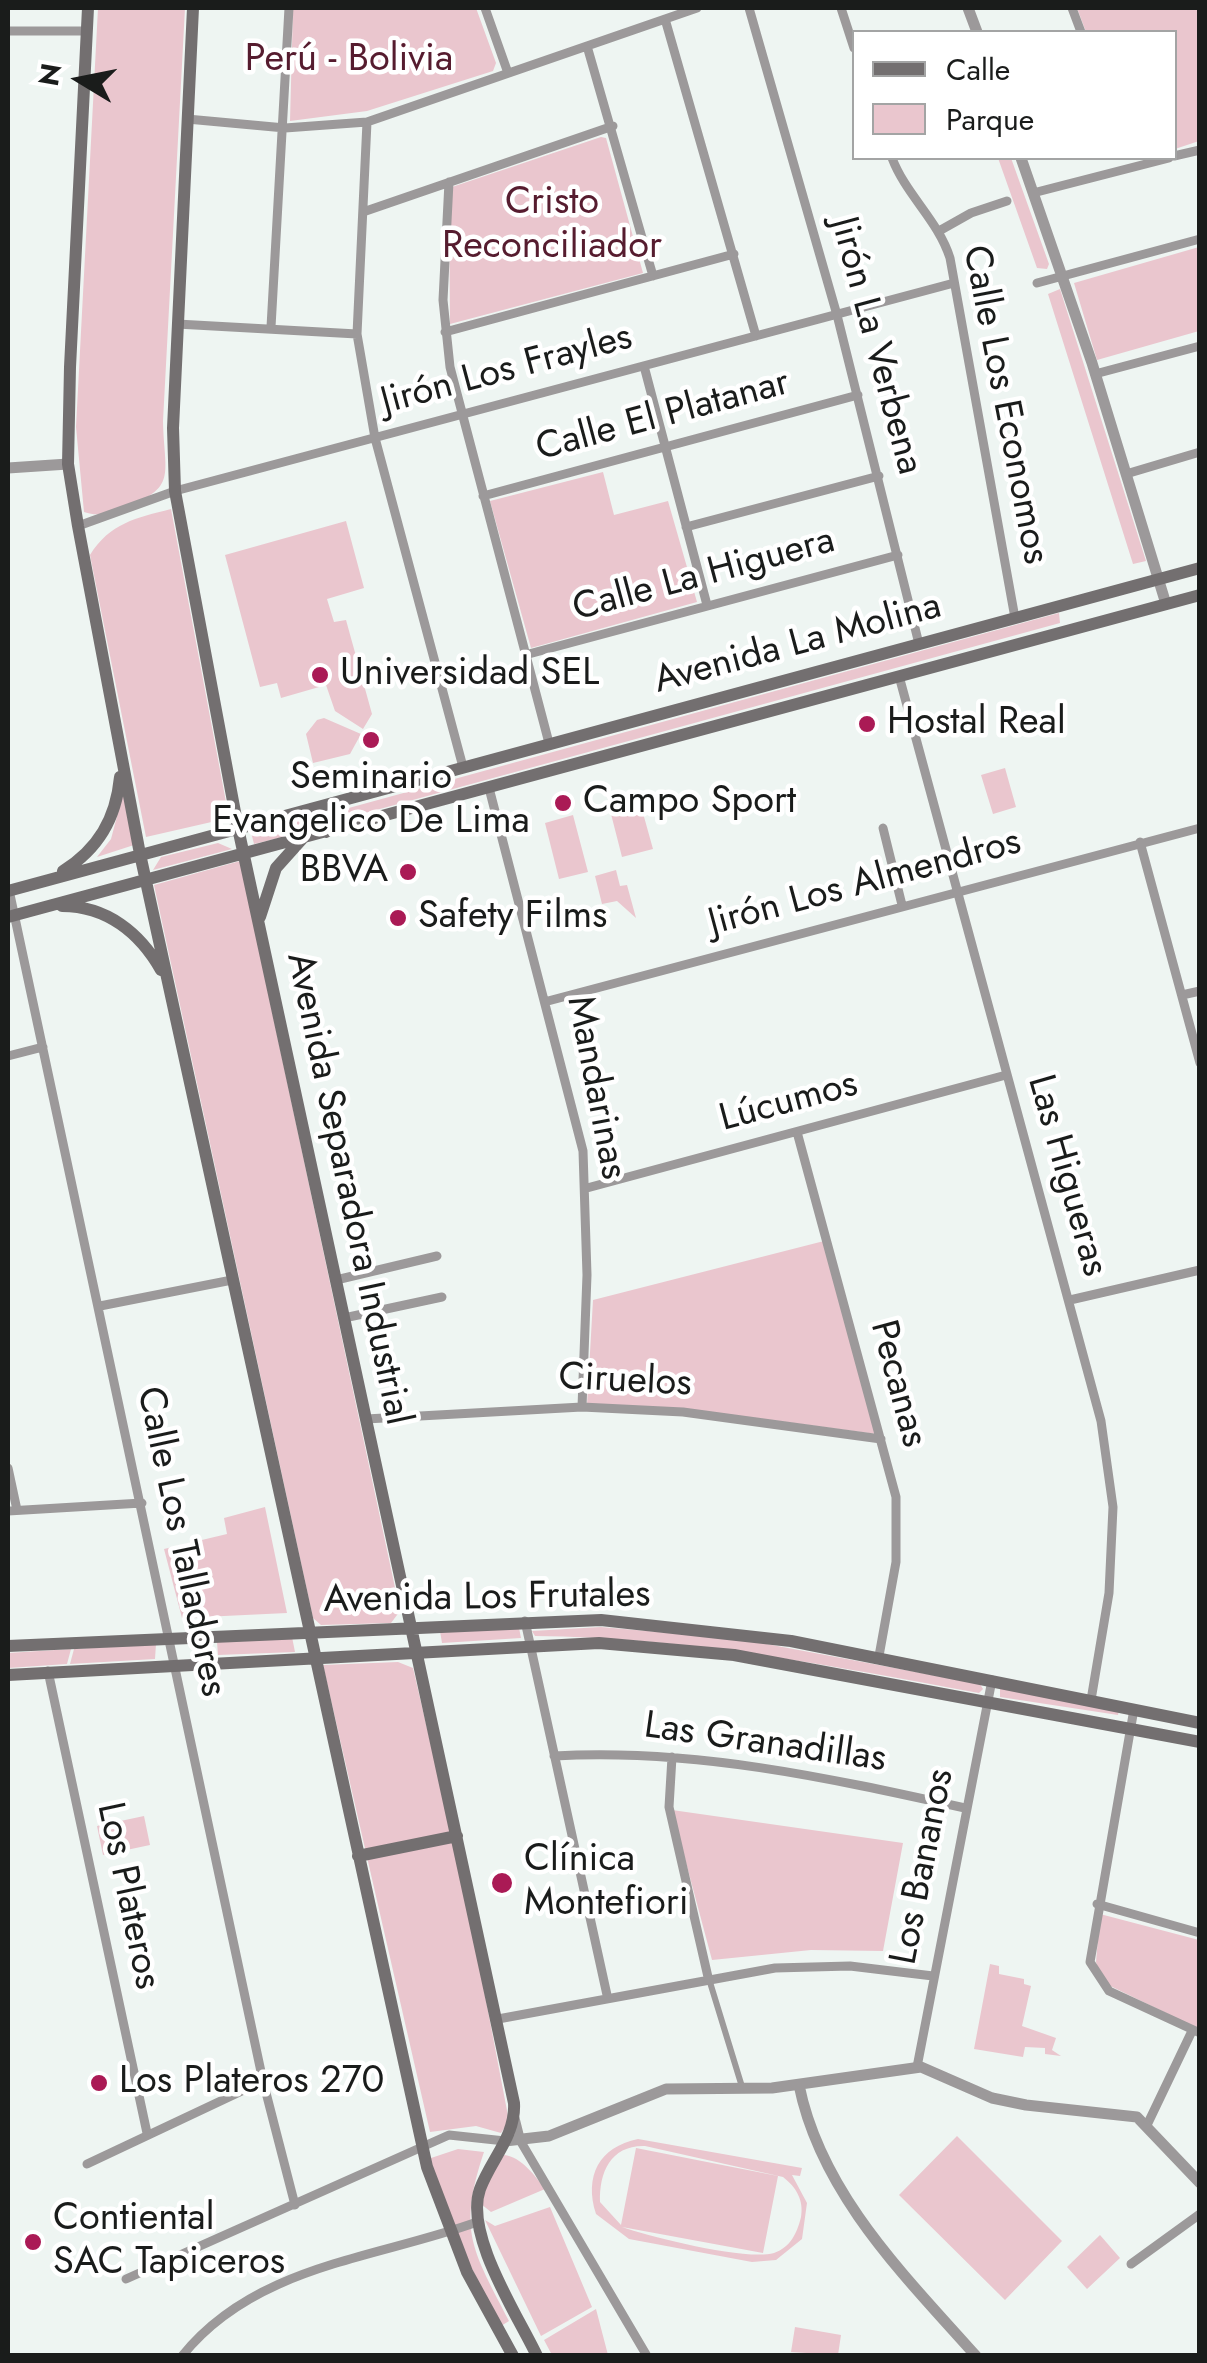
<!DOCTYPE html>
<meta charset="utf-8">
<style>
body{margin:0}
#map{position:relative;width:1207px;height:2363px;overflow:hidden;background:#eef5f2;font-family:Jost,sans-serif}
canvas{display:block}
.frame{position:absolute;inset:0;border:10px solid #1a1c1b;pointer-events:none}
.legend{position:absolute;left:852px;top:30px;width:325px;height:130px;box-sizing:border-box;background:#fff;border:2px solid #a3a4a4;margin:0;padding:12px 18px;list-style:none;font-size:30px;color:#1a1c1b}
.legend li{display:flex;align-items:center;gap:20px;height:50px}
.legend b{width:50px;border:2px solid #a3a4a4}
.north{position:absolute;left:30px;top:30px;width:100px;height:100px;-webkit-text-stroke:8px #fff;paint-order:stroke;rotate:280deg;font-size:28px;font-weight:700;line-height:40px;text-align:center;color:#1a1c1b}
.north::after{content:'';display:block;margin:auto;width:35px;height:45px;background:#1a1c1b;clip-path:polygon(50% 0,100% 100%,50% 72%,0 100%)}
</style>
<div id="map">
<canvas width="1207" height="2363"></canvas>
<div class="frame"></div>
<ul class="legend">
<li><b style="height:12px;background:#736f70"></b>Calle</li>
<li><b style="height:28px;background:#eac6ce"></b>Parque</li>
</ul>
<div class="north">N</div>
</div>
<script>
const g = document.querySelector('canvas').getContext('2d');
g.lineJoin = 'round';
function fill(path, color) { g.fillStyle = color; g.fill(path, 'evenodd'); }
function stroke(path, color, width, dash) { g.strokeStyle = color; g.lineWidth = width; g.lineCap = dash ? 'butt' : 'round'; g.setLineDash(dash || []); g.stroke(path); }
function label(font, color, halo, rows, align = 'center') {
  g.font = font + ' Jost,sans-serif'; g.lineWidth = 9; g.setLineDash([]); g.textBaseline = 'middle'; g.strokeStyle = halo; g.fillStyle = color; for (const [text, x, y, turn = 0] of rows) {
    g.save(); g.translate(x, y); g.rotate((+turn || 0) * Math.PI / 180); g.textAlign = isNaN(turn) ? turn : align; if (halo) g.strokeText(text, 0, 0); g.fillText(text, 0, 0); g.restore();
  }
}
fill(new Path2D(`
 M98,8H185L163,421C164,475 179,488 122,508C108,513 99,517 84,512L76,427Z
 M293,8H476L496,63L493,71L367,111L290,121Z
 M1077,8H1199V141L1175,149L1174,32H1086Z
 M601,137L606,138L643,273L450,324L449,188Z
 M998,158H1011L1049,264L1047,269L1037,268Z
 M1199,247V331L1097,360L1074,283Z
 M1060,289L1146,561L1133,564L1048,294Z
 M603,472L614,515L668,501L697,602L531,648L490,501Z
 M171,509L229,818L146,837L90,555C110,523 136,518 171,509Z
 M346,521L364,588L327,599L334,622L346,620L372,714L363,729L335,711L326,685L281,698L277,683L260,687L225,555Z
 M1059,613L1060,623L325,824L316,817Z
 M324,718L361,734L350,754L313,763L306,734L317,720Z
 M1005,768L1016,807L993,814L981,775Z
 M124,790L134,845L97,857L111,839Z
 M641,806L653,849L622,857L611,814Z
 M573,815L588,872L559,879L545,823Z
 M300,818L308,831L254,844L251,832Z
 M218,843L232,849L153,870L161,857Z
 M240,861L400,1611L391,1623L321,1625L313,1618L154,885Z
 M616,870L620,886L627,885L636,918L617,901L602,904L595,876Z
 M824,1241L876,1434L680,1408L587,1405L593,1300Z
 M265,1507L287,1613L182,1618L164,1549L227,1534L224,1518Z
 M601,1627L740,1639L980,1684L983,1689L979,1693C832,1666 685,1637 535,1636L532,1631Z
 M519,1628L521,1638L442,1643L440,1631Z
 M292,1637L295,1652L218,1655L217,1642Z
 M156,1644L155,1659L70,1664L74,1649Z
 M71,1649L67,1664L8,1668V1653Z
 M398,1662L413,1668L466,1896L509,2121L501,2133L476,2126L430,2132L323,1665Z
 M1000,1687L1119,1711L1118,1715L1000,1697Z
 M672,1810L903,1843L883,1951L811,1950L712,1960Z
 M144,1816L150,1845L103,1855L97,1826Z
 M1100,1914L1199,1940V2029L1102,1982L1096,1962Z
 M990,1964L999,1966V1974L1024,1979V1984L1031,1986L1022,2026L1056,2038L1052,2050L1061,2056L1045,2054V2048L1025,2047L1023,2057L974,2049Z
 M957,2136L1062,2241L1005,2300L899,2195Z
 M638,2139L802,2168L800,2176L792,2175L807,2203L802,2239L776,2260L752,2262L629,2239L596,2214C584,2176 599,2147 638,2139ZM645,2146L783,2177C796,2187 804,2200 801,2217C797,2233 791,2247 774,2253C746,2261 651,2237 622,2227L763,2253L778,2176L636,2148L621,2225L600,2202C599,2172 611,2145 645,2146Z
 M458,2149L484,2152C457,2232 473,2250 509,2321L501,2326L460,2245L428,2159Z
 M504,2155C522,2157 535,2176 545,2189L491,2212L481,2204L487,2183Z
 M550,2207L592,2307L541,2336L485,2220L495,2226Z
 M1100,2235L1120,2258L1087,2289L1067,2267Z
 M596,2309L608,2355H552L544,2340Z
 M795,2327L841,2335L838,2355L791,2352Z`), '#eac6ce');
stroke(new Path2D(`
 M709,1979L743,2090`), '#9c999a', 6);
stroke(new Path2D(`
 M485,8L508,73
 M749,8L837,315L919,644
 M841,8L854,48
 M1072,8L1081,32
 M665,19L756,336
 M8,31H87
 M587,46L653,276
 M187,119L285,128L367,122L697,8
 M367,122L357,334L375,438L463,767
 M1174,156L1200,150
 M892,158C906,195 938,220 950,258L1015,618
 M449,182L443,300L450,367L549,743
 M1033,193L1169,158
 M363,212L613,126
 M939,231L971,213L1007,201
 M1037,283L1200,239
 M177,324L357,334
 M271,327L289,8
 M445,332L734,254
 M644,366L707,605
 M1095,374L1200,346
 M1126,474L1200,452
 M483,496L858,395
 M78,526L175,491L954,283
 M686,527L879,476
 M525,655L898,555
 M899,676L1101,1421L1113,1507L1109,1593L1091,1700
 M489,788L583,1151L587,1275L582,1407
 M883,828L902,905
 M1140,842L1200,1063
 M9,890L263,2081L295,2205
 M1182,995L1200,991
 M548,1001L1200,828
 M8,1056L43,1047
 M797,1132L896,1497V1562L879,1656
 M587,1188L1006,1075
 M336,1280L437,1256
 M1070,1300L1200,1270
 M100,1306L232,1280
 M344,1318L442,1297
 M366,1419L582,1407L683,1412L881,1439
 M8,1468L17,1510
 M8,1511L142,1503
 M525,1621L607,1995
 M48,1671L147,2133
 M1134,1709L1090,1962L1109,1991L1200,2033
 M554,1756C694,1748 829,1778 965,1808
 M672,1757L669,1807L708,1977
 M1097,1904L1200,1933
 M498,2019L775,1968L850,1966L933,1976
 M917,2067L992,1680
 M515,2118L521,2142L647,2356
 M1148,2123L1192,2031
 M87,2164L263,2081
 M1131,2264L1200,2214
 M126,2279L449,2135L505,2141
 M182,2356C255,2265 375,2259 477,2222`), '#9c999a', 9);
stroke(new Path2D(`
 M968,8L977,32
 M1021,158L1092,363L1166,604
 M8,468L68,464
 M799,2085C821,2194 905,2276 976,2356
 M505,2141L549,2136L666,2089L772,2088L921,2067L992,2098L1026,2105L1137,2117L1200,2183`), '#9c999a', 11);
stroke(new Path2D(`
 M88,8L70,367L68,464L78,526L140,854L427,2167L467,2272L513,2356
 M193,8L173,428L175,491L238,828L514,2103C516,2136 491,2159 480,2189C464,2234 517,2314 537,2356
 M321,808L308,819L326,832
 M63,871C98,849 116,819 120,777
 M8,891L1200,568
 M62,906C107,906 140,933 161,970
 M8,917L1200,595
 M260,917L276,868L302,839
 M8,1646L601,1620L791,1641L1200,1723
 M8,1675L599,1643L734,1655L1200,1742
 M358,1856L457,1836`), '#736f70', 12);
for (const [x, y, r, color] of [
 [320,675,10,"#aa1a55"],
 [867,724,10,"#aa1a55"],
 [371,740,10,"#aa1a55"],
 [563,803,10,"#aa1a55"],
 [408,872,10,"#aa1a55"],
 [398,918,10,"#aa1a55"],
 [502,1883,12,"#aa1a55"],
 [99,2083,10,"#aa1a55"],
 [33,2242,10,"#aa1a55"]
]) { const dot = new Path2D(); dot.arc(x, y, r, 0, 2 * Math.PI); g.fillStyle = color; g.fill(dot); stroke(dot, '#fff', 4); }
label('38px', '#561c2f', '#fff', [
 ["Perú - Bolivia",349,61],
 ["Cristo",552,204],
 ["Reconciliador",552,248]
]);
label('38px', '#1a1c1b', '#fff', [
 ["Jirón La Verbena",875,346,75],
 ["Jirón Los Frayles",507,371,-15],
 ["Calle Los Economos",1004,405,79],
 ["Calle El Platanar",663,417,-15],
 ["Calle La Higuera",704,576,-15],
 ["Avenida La Molina",798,645,-15],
 ["Jirón Los Almendros",865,884,-15],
 ["Mandarinas",595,1088,79],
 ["Lúcumos",789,1103,-15],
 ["Las Higueras",1066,1176,74],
 ["Avenida Separadora Industrial",347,1189,78],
 ["Ciruelos",625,1382,3],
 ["Pecanas",897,1384,75],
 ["Calle Los Talladores",180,1542,78],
 ["Avenida Los Frutales",487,1599,-1],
 ["Las Granadillas",765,1744,8],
 ["Los Bananos",924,1867,-79],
 ["Los Plateros",127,1896,78]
]);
label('38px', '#1a1c1b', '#fff', [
 ["Universidad SEL",340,675],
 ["Hostal Real",887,724],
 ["Seminario",371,779,"center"],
 ["Evangelico De Lima",371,823,"center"],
 ["Campo Sport",583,803],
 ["BBVA",388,872,"right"],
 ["Safety Films",418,918],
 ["Clínica",524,1861],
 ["Montefiori",524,1905],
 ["Los Plateros 270",119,2083],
 ["Contiental",53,2220],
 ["SAC Tapiceros",53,2264]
], 'left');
</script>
